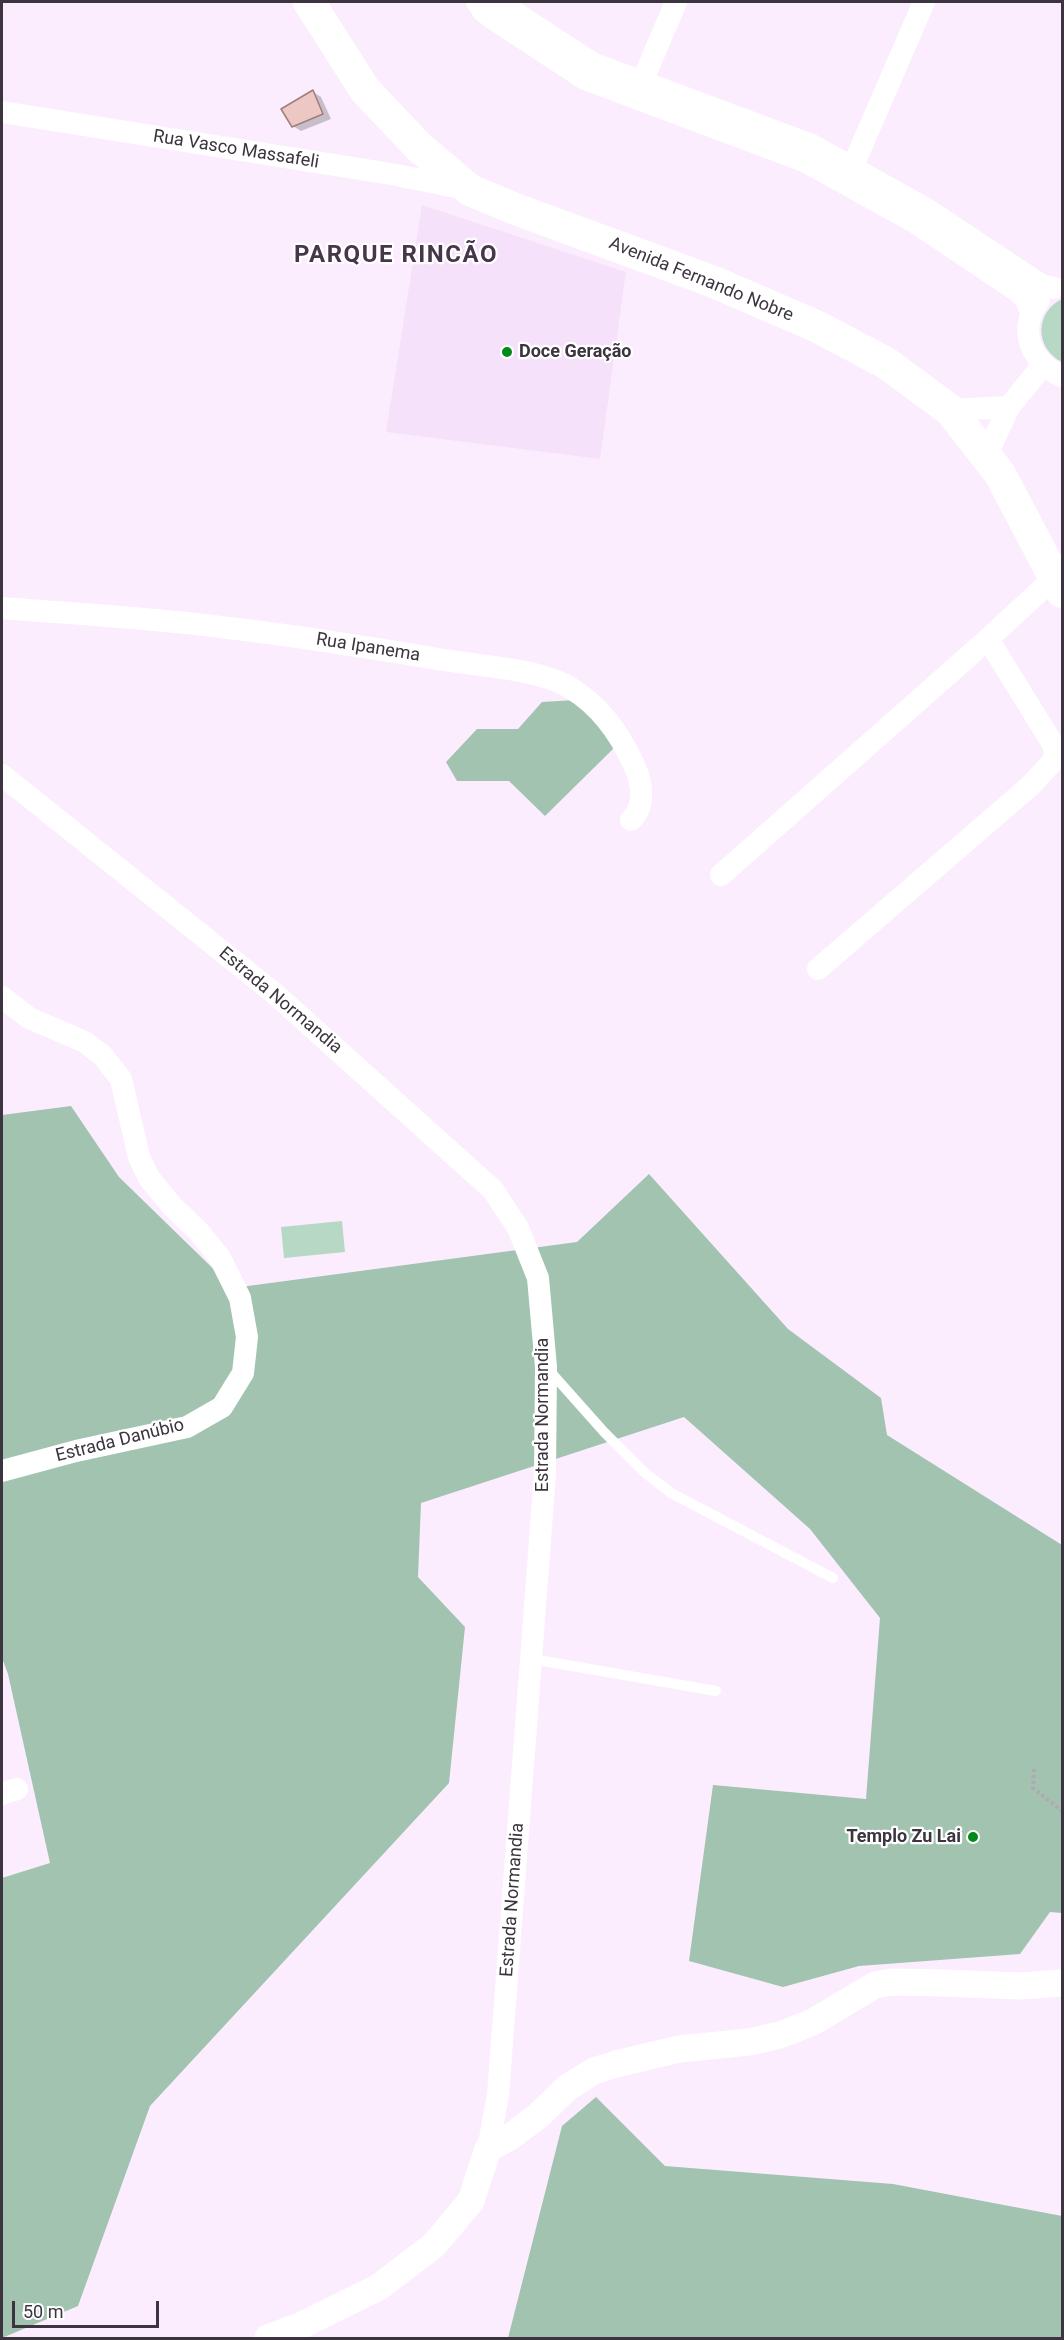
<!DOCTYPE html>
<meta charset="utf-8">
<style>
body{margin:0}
#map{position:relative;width:1064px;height:2340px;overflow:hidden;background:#fbedfe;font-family:Roboto,sans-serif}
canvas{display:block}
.frame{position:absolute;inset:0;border:3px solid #3c343e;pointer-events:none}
.scale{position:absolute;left:12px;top:2301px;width:147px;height:27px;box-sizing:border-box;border:3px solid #3c343e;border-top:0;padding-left:8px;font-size:18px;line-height:21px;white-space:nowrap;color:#3c343e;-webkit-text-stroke:4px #fff;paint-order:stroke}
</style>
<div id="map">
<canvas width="1064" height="2340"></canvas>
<div class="frame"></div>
<div class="scale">50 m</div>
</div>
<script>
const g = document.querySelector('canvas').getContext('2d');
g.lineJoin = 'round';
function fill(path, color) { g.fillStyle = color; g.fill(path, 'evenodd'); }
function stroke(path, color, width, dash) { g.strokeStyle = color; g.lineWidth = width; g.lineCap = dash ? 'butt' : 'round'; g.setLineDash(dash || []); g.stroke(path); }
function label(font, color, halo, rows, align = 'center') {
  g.font = font + ' Roboto,sans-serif'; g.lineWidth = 4.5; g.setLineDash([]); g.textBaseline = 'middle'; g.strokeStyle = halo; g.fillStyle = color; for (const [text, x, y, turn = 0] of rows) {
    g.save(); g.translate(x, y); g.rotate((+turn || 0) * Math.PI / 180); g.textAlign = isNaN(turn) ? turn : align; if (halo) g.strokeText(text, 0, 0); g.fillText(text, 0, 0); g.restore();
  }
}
fill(new Path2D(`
 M422,205L626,272L600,459L386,432Z`), '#f6e1fb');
fill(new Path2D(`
 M1062,299V362C1034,348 1035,312 1062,299Z
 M342,1221L345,1252L284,1258L281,1227Z`), '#b6d8c5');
fill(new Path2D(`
 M575,700L612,724L613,749L545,816L509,781H457L446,762L477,729H518L542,702Z
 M71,1106L119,1177L233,1288L577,1242L649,1174L788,1329L881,1398L887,1435L1062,1545V1913L1050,1912L1020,1954L859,1966L783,1987L689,1961L713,1785L866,1799L880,1618L810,1529L684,1417L421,1503L418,1577L465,1627L449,1783L150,2106L78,2306L2,2338V1878L50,1863L8,1674L2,1658V1115Z
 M596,2097L665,2166L893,2184L1062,2216V2338H508L562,2126Z`), '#a1c3b0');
fill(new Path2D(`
 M313,92L321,97L331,119L301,131L293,126Z`), '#0003');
const building = new Path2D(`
 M313,90L323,114L292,127L281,109Z`);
fill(building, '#ecc7c3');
stroke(building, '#a07e7a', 1.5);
stroke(new Path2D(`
 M1034,1769L1033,1788L1062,1811`), '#b2a7b5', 4, [3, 3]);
stroke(new Path2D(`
 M548,1369L604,1432L644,1472L671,1493L833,1578
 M532,1659L716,1691`), '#fff', 10);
stroke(new Path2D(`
 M477,2L483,11L492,18L585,79L804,161L916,223L1019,292L1026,300L1031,312
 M499,2L592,63L812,145L925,208L1041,285L1054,288
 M637,94L676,2
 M2,112L391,174L466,189
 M846,182L924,2
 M1039,300C1017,329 1031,363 1062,376
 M950,410L1009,407
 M986,456L1009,407L1043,365
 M2,608C77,614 153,618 228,628C300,636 372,648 444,660C481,666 542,669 572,689C601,707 620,734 634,765C642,782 646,806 631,820
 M2,775L274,993L493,1190L518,1228L538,1278L546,1367L545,1474L498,2095L488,2149
 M721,875L988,639L1055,577
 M818,969L1030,786L1055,759L1054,746L988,639
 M2,997L29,1018L85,1042L102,1055L121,1079L139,1157L149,1178L172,1206L199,1232L220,1258L240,1298L247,1337L243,1373L222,1407L187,1427L76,1451L2,1471
 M2,1794L17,1789`), '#fff', 22);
stroke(new Path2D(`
 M268,2338L300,2326L379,2287L434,2245L471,2201L488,2149L510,2137L538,2116L568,2087L594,2071L616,2064L679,2049L749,2042L780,2035L813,2022L875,1985L892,1982L943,1983L1019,1986L1062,1983`), '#fff', 27);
stroke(new Path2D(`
 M309,2L365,90L419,147L470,190L518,210L714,282L818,327L886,363L950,410L1000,474L1062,592`), '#fff', 32);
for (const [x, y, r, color] of [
 [507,352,6,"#008b19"],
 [973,1837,6,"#008b19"]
]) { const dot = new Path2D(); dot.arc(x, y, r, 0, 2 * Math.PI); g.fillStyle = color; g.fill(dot); stroke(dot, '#fff', 2); }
label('18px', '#3c343e', '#fff', [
 ["Rua Vasco Massafeli",236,150,9],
 ["Avenida Fernando Nobre",701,280,22],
 ["Rua Ipanema",368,648,9],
 ["Estrada Normandia",280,1001,40],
 ["Estrada Normandia",543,1415,-90],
 ["Estrada Danúbio",120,1441,-14],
 ["Estrada Normandia",513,1900,-86]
]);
label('bold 18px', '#3c343e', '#fff', [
 ["Doce Geração",519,352],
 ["Templo Zu Lai",961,1837,"right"]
], 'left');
g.letterSpacing = '1.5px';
label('bold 24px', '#47364b', '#fff', [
 ["PARQUE RINCÃO",396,256]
]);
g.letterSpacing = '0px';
</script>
